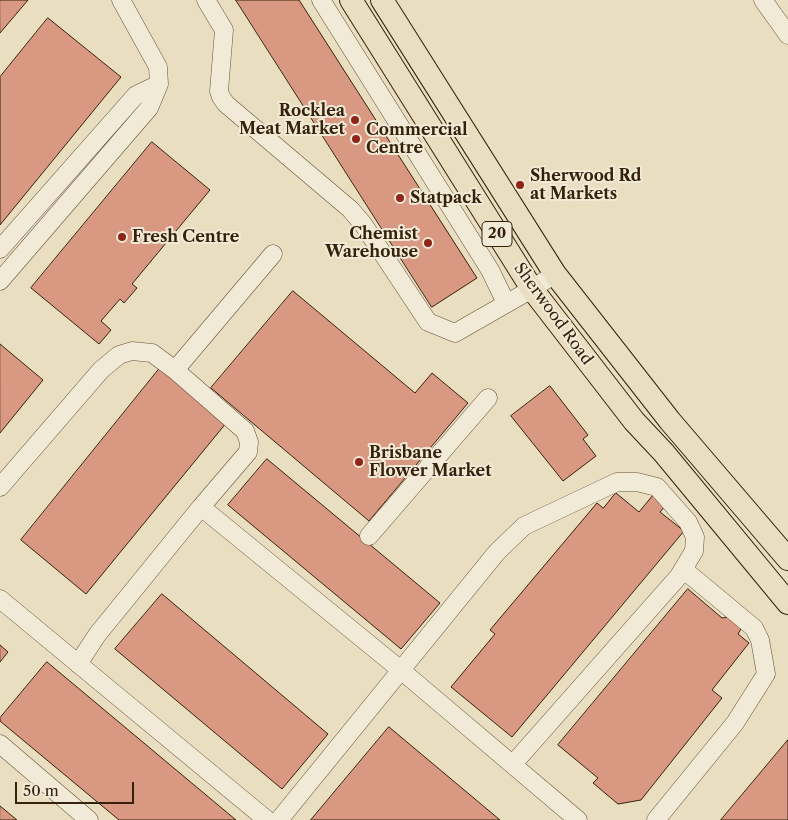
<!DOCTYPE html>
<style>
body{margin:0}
#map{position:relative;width:788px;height:820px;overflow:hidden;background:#eadec1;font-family:"Libre Caslon Text",serif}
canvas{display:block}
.scale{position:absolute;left:15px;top:782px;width:119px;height:22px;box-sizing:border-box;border:2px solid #36210a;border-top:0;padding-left:6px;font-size:15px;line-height:18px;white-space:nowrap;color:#36210a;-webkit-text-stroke:4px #f1ead7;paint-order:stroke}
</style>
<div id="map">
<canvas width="788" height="820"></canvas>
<div class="scale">50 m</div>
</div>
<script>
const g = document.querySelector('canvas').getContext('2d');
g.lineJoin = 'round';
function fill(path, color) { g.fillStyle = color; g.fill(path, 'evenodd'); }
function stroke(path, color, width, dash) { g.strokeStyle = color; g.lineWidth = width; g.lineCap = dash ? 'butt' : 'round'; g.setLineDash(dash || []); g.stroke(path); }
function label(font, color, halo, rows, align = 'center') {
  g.font = font + ' "Libre Caslon Text",serif'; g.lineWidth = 4; g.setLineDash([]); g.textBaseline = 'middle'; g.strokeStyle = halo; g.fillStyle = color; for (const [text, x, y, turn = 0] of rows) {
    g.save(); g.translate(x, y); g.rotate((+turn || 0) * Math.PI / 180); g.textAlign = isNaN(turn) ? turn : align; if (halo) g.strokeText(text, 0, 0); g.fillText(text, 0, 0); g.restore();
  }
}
const building = new Path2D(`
 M0,0H28L0,33Z
 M236,0H299L477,278L432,307Z
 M48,18L121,77L0,225V77Z
 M152,142L210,190L132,284L137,288L124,303L120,299L101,321L111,330L99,344L31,288Z
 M293,291L415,393L432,373L468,403L369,521L211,388Z
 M0,344L43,380L0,433Z
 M160,368L227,422L86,594L21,540Z
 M550,386L588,435L583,439L596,456L563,481L511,416Z
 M267,459L440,603L401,649L228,505Z
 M616,493L639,512L653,495L666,505L660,512L684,531L512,737L451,687L495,634L490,630L597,503L603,508Z
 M688,589L722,618L728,617L742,627L738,634L749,643L712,690L722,698L641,800L618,804L593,783L598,778L558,745Z
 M162,594L328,734L282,789L115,649Z
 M0,645L8,652L0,662Z
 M47,662L236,820H119L0,721V718Z
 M389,727L500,820H311Z
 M788,740V820H721Z
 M0,806L17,820H0Z`);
fill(building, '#d99881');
stroke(building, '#36210a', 1);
const minor = new Path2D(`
 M206,0L224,30L219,91L221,97L226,104L350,209L363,224L428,322L455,333L532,289L555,274
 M321,0L490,270L506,303
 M763,0L788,35
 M0,249L136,95L159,84
 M0,281L149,108L159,84L158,67L121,0
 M0,487L101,370L119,355L132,351L152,353L175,370L273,254
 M201,507L402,671L578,820
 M369,536L488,398
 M0,599L267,820
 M78,664L97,635L201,507L248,452L249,442L245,431L175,370
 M0,744L89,820
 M279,820L497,552L524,526L617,482H637L657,487L688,522L695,537L694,551L679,576L513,764
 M656,820L735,723L766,674L760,640L754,628L683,569`);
const major = new Path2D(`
 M351,0L532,289L634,421L664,453L788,603
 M382,0L555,274L670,421L788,559`);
stroke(minor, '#635038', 19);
stroke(major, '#36210a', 24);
stroke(minor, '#f1ead7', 18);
stroke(major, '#eadec1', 22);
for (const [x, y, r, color] of [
 [355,120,5,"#8f2418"],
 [356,139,5,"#8f2418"],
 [520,185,5,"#8f2418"],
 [400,198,5,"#8f2418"],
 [122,237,5,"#8f2418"],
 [428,243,5,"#8f2418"],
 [359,462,5,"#8f2418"]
]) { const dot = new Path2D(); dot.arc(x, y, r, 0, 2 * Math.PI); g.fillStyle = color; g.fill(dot); stroke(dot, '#f1ead7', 2); }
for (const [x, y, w] of [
 [497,234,30]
]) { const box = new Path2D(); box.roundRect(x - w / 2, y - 12.5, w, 25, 4); g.fillStyle = '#f1ead7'; g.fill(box); stroke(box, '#36210a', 1); }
label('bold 15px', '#36210a', null, [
 ["20",497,234]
]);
label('bold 16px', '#36210a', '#f1ead7', [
 ["Rocklea",345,111,"right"],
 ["Meat Market",345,129,"right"],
 ["Commercial",366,130],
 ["Centre",366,148],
 ["Sherwood Rd",530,176],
 ["at Markets",530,194],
 ["Statpack",410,198],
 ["Chemist",418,234,"right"],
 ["Warehouse",418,252,"right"],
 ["Fresh Centre",132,237],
 ["Brisbane",369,453],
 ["Flower Market",369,471]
], 'left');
label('16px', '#36210a', '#f1ead7', [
 ["Sherwood Road",553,314,54]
]);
</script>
